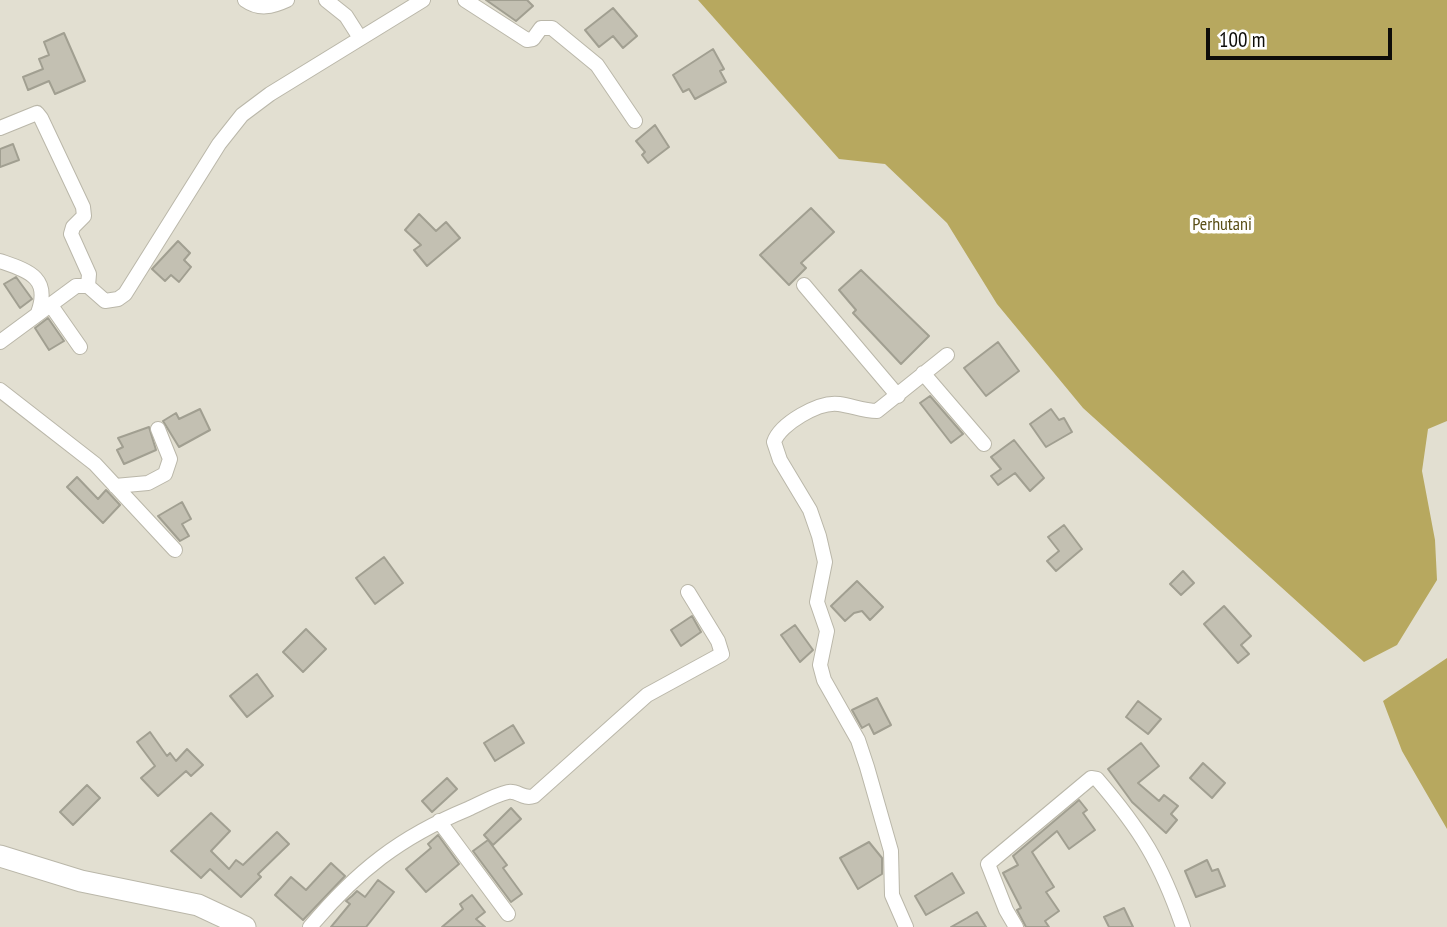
<!DOCTYPE html>
<style>
body{margin:0}
#map{position:relative;width:1447px;height:927px;overflow:hidden;background:#e2dfd1;font-family:"PT Sans Narrow",sans-serif}
canvas{display:block}
.scale{position:absolute;left:1206px;top:28px;width:186px;height:32px;box-sizing:border-box;border:4px solid #0e0d09;border-top:0;padding-left:9px;font-size:21px;line-height:24px;white-space:nowrap;color:#0e0d09;-webkit-text-stroke:5px #fff;paint-order:stroke}
</style>
<div id="map">
<canvas width="1447" height="927"></canvas>
<div class="scale">100 m</div>
</div>
<script>
const g = document.querySelector('canvas').getContext('2d');
g.lineJoin = 'round';
function fill(path, color) { g.fillStyle = color; g.fill(path, 'evenodd'); }
function stroke(path, color, width, dash) { g.strokeStyle = color; g.lineWidth = width; g.lineCap = dash ? 'butt' : 'round'; g.setLineDash(dash || []); g.stroke(path); }
function label(font, color, halo, rows, align = 'center') {
  g.font = font + ' "PT Sans Narrow",sans-serif'; g.lineWidth = 7; g.setLineDash([]); g.textBaseline = 'middle'; g.strokeStyle = halo; g.fillStyle = color; for (const [text, x, y, turn = 0] of rows) {
    g.save(); g.translate(x, y); g.rotate((+turn || 0) * Math.PI / 180); g.textAlign = isNaN(turn) ? turn : align; if (halo) g.strokeText(text, 0, 0); g.fillText(text, 0, 0); g.restore();
  }
}
fill(new Path2D(`
 M698,0H1447V421L1428,429L1422,471L1435,540L1437,580L1397,645L1364,662L1083,408L997,304L947,223L885,164L839,159Z
 M1447,658V829L1402,751L1383,701Z`), '#b7a85f');
const building = new Path2D(`
 M486,0H527L533,6L516,21Z
 M613,8L637,36L623,48L613,36L599,47L585,30Z
 M64,33L85,81L55,94L49,81L28,90L23,77L43,69L39,59L49,55L44,42Z
 M713,49L724,69L720,71L726,82L695,99L689,89L683,92L673,75Z
 M655,125L669,147L648,163L642,155L645,152L636,141Z
 M13,144L19,160L0,167V149Z
 M811,208L834,232L801,263L806,268L789,285L760,255Z
 M419,214L436,231L446,222L460,238L427,266L414,250L421,245L405,230Z
 M178,241L190,253L184,260L191,267L179,282L171,275L165,281L152,269Z
 M861,270L929,336L901,364L853,313L856,310L839,290Z
 M16,277L32,299L20,308L4,284Z
 M48,318L64,341L49,350L35,328Z
 M998,342L1019,371L986,396L964,368Z
 M930,396L963,434L951,443L920,403Z
 M200,409L210,430L179,447L163,421L176,413L179,419Z
 M1051,409L1059,420L1064,418L1072,432L1046,447L1030,424Z
 M149,427L156,450L124,464L117,450L123,447L118,438Z
 M1014,440L1044,478L1030,491L1015,473L998,485L991,476L1001,469L991,457Z
 M77,477L98,499L106,490L120,505L103,523L67,487Z
 M182,502L191,519L182,524L189,536L180,541L158,516Z
 M1064,525L1082,549L1056,571L1047,561L1059,551L1048,537Z
 M384,557L403,583L375,604L356,578Z
 M1183,571L1194,583L1181,595L1170,584Z
 M857,581L883,607L870,620L862,611L854,613L845,621L831,606Z
 M1224,606L1251,636L1241,645L1249,654L1238,663L1204,624Z
 M692,616L701,632L681,646L671,630Z
 M795,625L813,650L800,662L781,635Z
 M306,629L326,649L303,672L283,652Z
 M257,674L273,696L247,717L230,696Z
 M877,698L891,725L874,734L869,724L862,728L852,710Z
 M1138,701L1161,719L1148,734L1126,717Z
 M513,725L524,743L495,761L484,743Z
 M150,732L167,756L170,753L176,761L187,749L203,765L191,776L186,771L158,796L141,778L155,766L137,742Z
 M1141,743L1159,766L1138,783L1159,801L1164,795L1178,806L1171,814L1177,820L1166,833L1132,802L1108,769Z
 M1203,763L1225,783L1212,798L1190,778Z
 M447,778L457,789L432,812L422,801Z
 M87,785L100,798L73,825L60,812Z
 M1079,800L1087,810L1083,813L1095,830L1069,849L1057,831L1032,852L1054,887L1046,892L1059,911L1045,921L1049,927H1026L1017,910L1021,908L1003,873L1018,865L1013,856Z
 M511,808L521,819L493,845L484,835Z
 M211,813L230,831L211,851L229,869L236,860L243,865L277,832L289,844L258,874L261,877L241,897L210,869L201,878L171,851Z
 M438,835L459,864L426,892L406,869L431,848L428,844Z
 M488,840L507,865L503,868L522,894L511,902L473,851Z
 M869,842L882,858V874L858,889L840,858Z
 M1207,860L1212,871L1218,869L1225,886L1196,897L1185,871Z
 M331,863L345,876L303,920L275,895L291,877L306,890Z
 M952,873L964,893L926,915L915,896Z
 M378,880L394,892L366,927H331L350,904L346,901L352,896L357,891L365,897Z
 M472,895L485,912L476,919L485,927H442L463,909L460,904Z
 M1124,908L1133,927H1109L1104,917Z
 M977,912L986,927H951L967,918Z`);
fill(building, '#c3c0b2');
stroke(building, '#a19f91', 2);
const minor = new Path2D(`
 M245,0C259,10 272,7 287,0
 M326,0L346,16L360,38
 M465,0L527,40L533,39L541,28H552L597,65L635,121
 M0,128L37,113L41,118L83,207L84,216L73,227L71,234L89,274L88,286
 M0,261C28,271 51,277 38,313
 M804,285L898,396
 M50,304L80,347
 M0,342L76,286H88L105,301L118,299L125,294L219,144L242,115L270,94L423,0
 M923,373L984,444
 M0,390L95,464L175,550
 M115,486L148,483L165,474L170,459L158,429
 M439,821L508,914
 M310,927C357,871 400,837 468,809C481,803 495,795 508,792C518,790 523,800 534,796L647,695L722,654L718,641L688,592
 M906,927L892,895L891,851L867,767L858,740L824,680L820,665L827,631L817,602L825,562L819,536L810,510L780,460L774,442C780,424 819,401 839,404C853,406 863,411 877,411L947,355
 M1016,927L1006,910L988,864L1091,778L1097,779C1141,830 1161,863 1183,927`);
const highway = new Path2D(`
 M0,856L81,881L198,905L245,927`);
stroke(minor, '#bab7a9', 16);
stroke(highway, '#bab7a9', 23);
stroke(minor, '#fff', 14);
stroke(highway, '#fff', 21);
label('18px', '#594e16', '#fff', [
 ["Perhutani",1222,225]
]);
</script>
